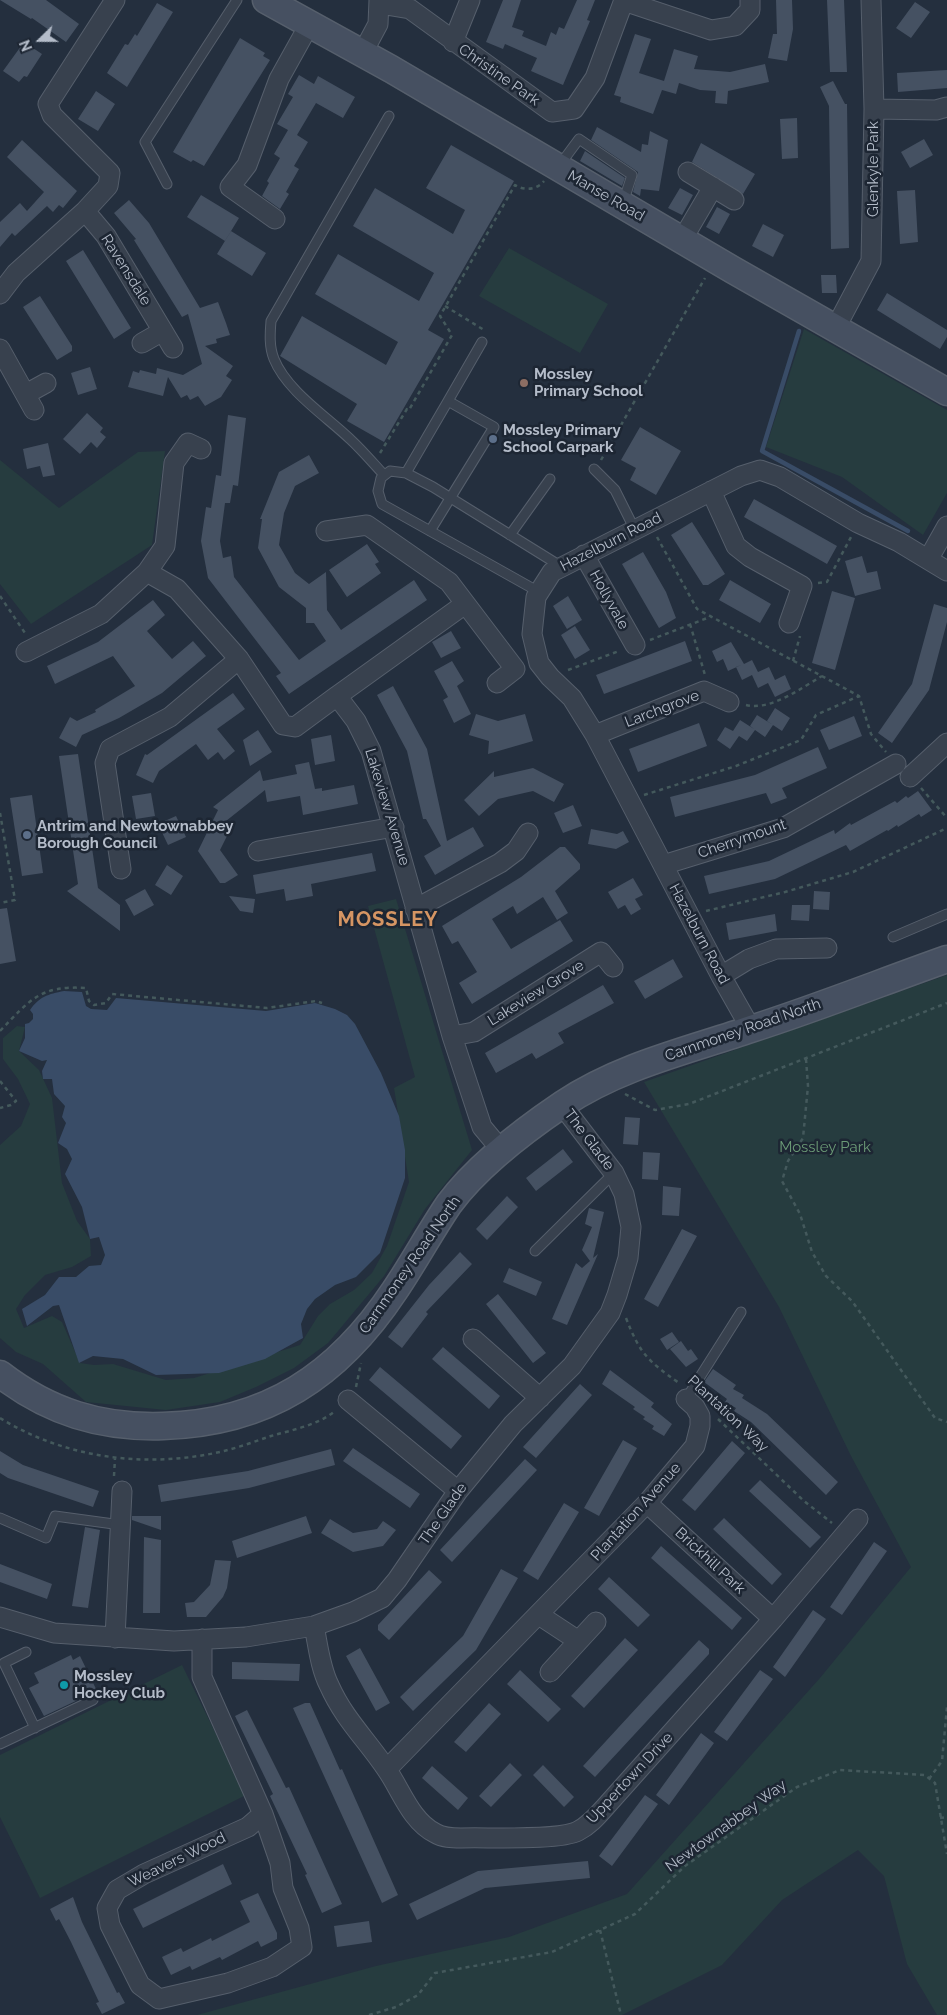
<!DOCTYPE html>
<style>
body{margin:0}
#map{position:relative;width:947px;height:2015px;overflow:hidden;background:#242f3e;font-family:Raleway,sans-serif}
canvas{display:block}
.north{position:absolute;left:15px;top:15px;width:50px;height:50px;-webkit-text-stroke:4px #1d2633;paint-order:stroke;rotate:248deg;font-size:14px;font-weight:700;line-height:20px;text-align:center;color:#b4bcc9}
.north::after{content:'';display:block;margin:auto;width:18px;height:22px;background:#b4bcc9;clip-path:polygon(50% 0,100% 100%,50% 72%,0 100%)}
</style>
<div id="map">
<canvas width="947" height="2015"></canvas>
<div class="north">N</div>
</div>
<script>
const g = document.querySelector('canvas').getContext('2d');
g.lineJoin = 'round';
function fill(path, color) { g.fillStyle = color; g.fill(path, 'evenodd'); }
function stroke(path, color, width, dash) { g.strokeStyle = color; g.lineWidth = width; g.lineCap = dash ? 'butt' : 'round'; g.setLineDash(dash || []); g.stroke(path); }
function label(font, color, halo, rows, align = 'center') {
  g.font = font + ' Raleway,sans-serif'; g.lineWidth = 5; g.setLineDash([]); g.textBaseline = 'middle'; g.strokeStyle = halo; g.fillStyle = color; for (const [text, x, y, turn = 0] of rows) {
    g.save(); g.translate(x, y); g.rotate((+turn || 0) * Math.PI / 180); g.textAlign = isNaN(turn) ? turn : align; if (halo) g.strokeText(text, 0, 0); g.fillText(text, 0, 0); g.restore();
  }
}
fill(new Path2D(`
 M509,248L608,304L580,353L479,296Z
 M804,329L947,410V493L923,535L842,477L766,447Z
 M165,451L152,545L31,624L0,584V460L59,508L138,452Z
 M396,899L472,1150L425,1209L384,1276L328,1343L294,1368L256,1387L220,1402L166,1410L86,1402L43,1364L16,1352L0,1338V1145L21,1126L30,1104L18,1079L3,1059V1038L17,1026L25,1027L19,1051L39,1070L52,1098L62,1183L77,1221L90,1239L91,1256L72,1267L45,1275L25,1295L16,1309L24,1328L52,1316L62,1322L80,1363L94,1365L113,1364L166,1380L194,1378L300,1345L318,1316L330,1304L354,1290L372,1273L387,1246L409,1182L394,1088L415,1077L368,906Z
 M947,975V2015H937L907,1964L884,1876L858,1850L782,1900L722,1965L622,2015H197L376,1966L509,1937L627,1894L820,1678L911,1567L851,1456L779,1307L644,1082Z
 M182,1665L246,1795L40,1898L0,1817V1755Z`), '#263c3f');
fill(new Path2D(`
 M64,991L82,992L86,1006L91,1009L107,1010L116,998L266,1011L315,1003L335,1009L347,1015L355,1024L381,1073L399,1116L405,1150V1178L380,1253L356,1277L335,1285L315,1299L307,1309L301,1324L303,1338L265,1359L219,1373L156,1375L123,1359L93,1356L79,1363L59,1305L53,1306L27,1326L22,1309L45,1295L59,1277H76L89,1266L101,1265L105,1255L99,1237L90,1239L82,1207L65,1174L72,1159L67,1149L58,1143L66,1123L62,1117L65,1106L54,1094L52,1079H43L42,1071L47,1060L42,1061L19,1051L25,1038V1024L29,1023L33,1019V1014L30,1010C39,997 48,994 64,991Z`), '#394c67');
stroke(new Path2D(`
 M799,331L762,451L908,531`), '#394c67', 4.5);
fill(new Path2D(`
 M0,0H46L79,24L66,42L32,18L31,19Z
 M503,0H521L512,27L524,31L522,36L546,46L551,32L556,35L559,27L564,29L577,0H595L587,20L590,21L563,85L531,71L537,58L505,44L503,49L486,42Z
 M776,0H792L793,29L787,61L768,58L773,34H777Z
 M827,0H844L847,72H830Z
 M915,2L930,12L911,38L896,28Z
 M157,3L173,12L127,87L107,73L125,44L128,45L135,34L137,36Z
 M635,34L651,39L639,73L664,81L674,49L698,56L694,69L730,72L765,64L769,82L728,91L727,104L715,103L716,91L700,90L679,83L676,94L662,90L653,114L620,102L621,97L614,95Z
 M240,38L265,53L263,56L270,60L204,166L193,160L191,162L173,152Z
 M24,42L42,54L27,77L24,76L19,82L3,71Z
 M947,70V88L898,92L897,73Z
 M299,75L314,84L318,76L355,97L343,118L316,103L297,135L308,142L294,166L299,169L286,192L289,194L280,209L262,196L269,183L267,181L280,158L274,154L288,130L277,124L293,97L288,94Z
 M833,81L845,104H847L849,248L831,249L829,106L820,87Z
 M96,91L115,104L98,131L78,119Z
 M797,118L798,158L782,159L780,119Z
 M597,127L641,152L642,144L648,145L650,131L668,140L659,191L641,189L640,196L633,192L638,172L591,140Z
 M924,139L933,155L910,168L901,152Z
 M22,140L77,191L63,208L59,205L53,212L47,206L15,236L12,233L0,247V222L20,203L27,211L44,192L7,157Z
 M701,143L755,174L743,194L692,162Z
 M451,145L514,181L428,330L444,339L384,442L347,421L357,404L280,356L302,316L386,365L398,342L315,294L338,254L419,301L434,273L353,226L375,188L453,234L465,210L426,188Z
 M585,151L625,178L622,186L580,161Z
 M680,188L693,195L682,215L668,208Z
 M915,190L918,242L900,244L897,191Z
 M201,195L239,218L225,241L187,217Z
 M129,200L149,223L200,308L218,302L226,323L230,335L216,339L217,343L205,346L233,366L226,376L232,380L221,397L205,406L198,396L190,400L187,395L181,398L168,377L163,396L128,387L133,371L139,373L140,370L156,374L157,368L183,375L202,364L188,314L182,317L134,240L136,239L114,213Z
 M717,207L730,214L719,234L706,227Z
 M763,224L784,235L773,257L752,246Z
 M231,231L266,253L252,276L217,254Z
 M83,250L131,328L114,339L66,261Z
 M821,275H836L837,293H822Z
 M887,293L947,330V337L940,349L877,310Z
 M40,296L72,346V351L57,360L23,307Z
 M90,367L97,389L78,395L71,373Z
 M87,413L103,428L100,432L106,437L97,448L91,442L80,454L63,439Z
 M228,415L246,418L238,486L233,485L230,503H225L220,541L223,558L231,556L234,577L299,660L326,641L314,623H306V608L279,587L258,548L262,519H260L279,472L309,455L319,473L295,486L284,513L279,545L295,573L309,584L326,572L327,610L341,630L414,580L427,600L289,694L276,676L281,673L208,578L201,541L206,507L211,508L216,475L221,476Z
 M640,427L681,451L656,495L630,480L636,468L621,460Z
 M48,443L55,475L43,477L40,466L27,469L23,449Z
 M754,499L837,546L827,564L744,517Z
 M692,522L725,574L708,585H703L671,535Z
 M367,544L379,562L375,564L381,573L347,597L329,570Z
 M643,552L666,592L676,618L659,628L622,564Z
 M862,556L867,573L877,571L881,589L855,596L845,561Z
 M730,580L771,604L760,623L719,600Z
 M832,591L855,598L835,670L812,663Z
 M568,596L582,620L567,629L553,606Z
 M153,600L165,615L147,631L172,659L193,641L206,656L162,693L119,718L82,735L76,747L59,738L70,717L77,721L96,712L95,710L135,686L113,656L55,684L47,666L98,642Z
 M934,604L947,608V622L929,690L892,743L878,733L912,684Z
 M575,626L590,650L575,659L561,635Z
 M451,631L461,648L441,658L432,642Z
 M685,641L692,661L604,694L596,675Z
 M731,642L744,664L752,660L758,672L769,667L775,680L785,675L791,689L775,697L768,683L758,688L752,675L742,680L736,667L741,665L728,671L723,659L717,662L712,651Z
 M452,661L464,681L457,686L471,714L454,723L443,700L448,697L434,671Z
 M393,686L427,749L447,841L473,827L484,846L435,875L424,856L441,846L426,819H423L407,751L377,695Z
 M233,693L245,709L217,729L235,751L224,760L218,752L208,760L196,744L159,771L153,783L136,775L145,754L147,755Z
 M775,708L790,718L782,731L767,721Z
 M476,714L498,721L525,714L533,741L488,754L489,741L469,735Z
 M757,715L773,725L765,737L755,730L747,741L739,736L730,749L717,740L725,727L733,731L740,720L754,729L750,726Z
 M854,716L862,736L829,750L820,730Z
 M699,723L707,746L638,772L629,749Z
 M258,730L272,752L250,766L243,740Z
 M331,735L335,761L315,765L311,739Z
 M818,747L827,768L782,788L787,798L771,804L766,793L675,817L670,797L755,775Z
 M78,754L98,888L120,905V931L67,891L78,884L59,756Z
 M309,762L315,789L322,788V791L354,785L358,804L303,815L300,796L267,802L265,790L226,821L233,824L220,850L238,875L225,883H220L198,851L218,810L213,807L260,770L263,781L297,774L295,765Z
 M533,768L564,784L554,802L533,791L498,799L479,816L464,800L494,771V777Z
 M918,791L932,810L921,817L919,814L898,827L897,825L888,831L887,830L850,851L846,845L775,879L709,894L704,876L769,861L834,830L835,834L850,823L851,825L895,801L897,803L906,796L908,798Z
 M151,793L155,816L136,819L132,796Z
 M32,795L43,873L22,876L10,798Z
 M573,805L582,826L563,833L554,813Z
 M176,816L186,837L168,845L158,824Z
 M591,829L617,834L623,831L629,842L616,849L588,844Z
 M560,847H565L580,864V869L555,891L568,913L557,920L543,897L517,914L513,906L492,919L511,949L560,920L573,941L472,1004L459,983L477,972L458,941L452,944L442,926L521,877Z
 M372,853L376,871L311,884L313,896L286,901L284,889L256,894L253,875Z
 M167,865L183,876L171,895L155,885Z
 M633,878L643,895L635,899L641,909L631,915L625,905L618,909L608,892Z
 M145,889L154,905L134,916L125,900Z
 M814,891L830,892L829,910L813,909Z
 M229,896L255,899L253,913L240,911Z
 M792,905H810L809,921L791,920Z
 M7,908L16,961L0,964V909Z
 M775,914L777,931L729,940L726,923Z
 M673,959L683,977L645,999L634,981Z
 M603,985L614,1003L558,1033L564,1043L536,1059L532,1053L496,1073L485,1053Z
 M625,1117L640,1118L638,1145L623,1144Z
 M563,1149L573,1162L536,1191L526,1178Z
 M643,1152L660,1153L658,1180L642,1179Z
 M663,1186L681,1188L679,1216L662,1215Z
 M507,1196L518,1207L487,1240L476,1229Z
 M589,1208L604,1212L593,1258L598,1254L567,1325L552,1319L576,1263L582,1268L590,1261L582,1250L592,1227L585,1224Z
 M682,1229L697,1236L658,1307L644,1299Z
 M460,1252L472,1264L426,1312L428,1314L402,1348L388,1337L429,1285Z
 M509,1268L542,1282L536,1296L503,1282Z
 M498,1294L546,1353L533,1363L486,1304Z
 M672,1332L679,1342L667,1350L660,1339Z
 M681,1341L688,1351L691,1349L698,1359L686,1367L670,1349Z
 M443,1347L500,1396L489,1409L432,1359Z
 M380,1367L462,1436L451,1449L369,1380Z
 M713,1369L736,1385L733,1389L744,1395L742,1398L767,1414L838,1482L826,1495L751,1422L734,1411L736,1408L725,1402L727,1399L704,1382Z
 M610,1370L654,1403L651,1407L672,1424L664,1436L652,1429L654,1426L643,1419L645,1417L633,1409L635,1407L602,1384Z
 M580,1384L592,1395L536,1458L523,1447Z
 M623,1440L637,1448L599,1516L584,1508Z
 M732,1441L745,1453L695,1511L682,1500Z
 M353,1448L420,1494L410,1508L343,1461Z
 M331,1449L335,1465L249,1488L161,1502L158,1485L248,1471Z
 M0,1451L23,1465L99,1491L93,1507L8,1478L0,1473Z
 M525,1459L537,1470L452,1562L440,1550Z
 M760,1480L821,1537L810,1548L749,1491Z
 M564,1503L579,1512L538,1580L523,1571Z
 M132,1516H161V1530L132,1520Z
 M306,1516L312,1533L237,1558L232,1541Z
 M724,1518L782,1574L772,1585L713,1529Z
 M330,1519L353,1533L377,1529L383,1521L396,1530L383,1546L353,1552L321,1533Z
 M85,1527L100,1530L88,1608L72,1606Z
 M144,1537L161,1540L160,1613H143Z
 M874,1542L887,1551L842,1615L830,1607Z
 M661,1546L742,1618L732,1630L651,1558Z
 M215,1560L231,1561L227,1588L223,1597L206,1617H187L185,1603L194,1602L210,1585Z
 M0,1564L52,1584L47,1599L0,1582Z
 M501,1569L518,1578L476,1650L413,1711L400,1697L463,1636Z
 M429,1570L442,1582L389,1640L378,1630V1625Z
 M609,1577L650,1615L638,1627L598,1589Z
 M813,1610L826,1619L785,1677L773,1667Z
 M625,1638L638,1650L584,1708L571,1696Z
 M699,1640L709,1649V1654L595,1777L583,1766Z
 M360,1648L390,1703L376,1711L346,1656Z
 M71,1655L73,1660L80,1656L97,1691L44,1716L29,1688L39,1683L34,1673Z
 M232,1662L300,1664L299,1681L232,1679Z
 M520,1670L561,1709L548,1722L507,1684Z
 M760,1670L773,1679L727,1741L714,1732Z
 M305,1703H310L340,1770L342,1769L398,1895L382,1903L293,1708Z
 M489,1703L501,1714L466,1752L454,1742Z
 M247,1710L286,1788L289,1787L342,1904L322,1913L305,1875L307,1874L270,1796L273,1794L235,1716Z
 M701,1733L714,1743L669,1805L656,1795Z
 M510,1763L522,1775L491,1807L479,1796Z
 M543,1765L574,1797L564,1807L533,1775Z
 M432,1766L468,1798L458,1810L422,1778Z
 M645,1795L658,1804L612,1866L599,1856Z
 M588,1861L590,1878L485,1888L417,1920L409,1904L478,1871Z
 M223,1864L232,1884L143,1928L133,1909Z
 M258,1893L277,1933V1939L261,1947L258,1941L222,1960L220,1957L192,1970L190,1966L171,1975L162,1957L181,1948L183,1952L211,1938L212,1941L250,1922L240,1901Z
 M73,1897L82,1922L117,1993L119,1992L125,2003L102,2014L96,2003L99,2002L71,1942L59,1919L56,1921L50,1909Z
 M369,1921L372,1942L337,1947L334,1926Z`), '#455162');
const lane = new Path2D(`
 M559,166L579,139L632,175L623,203
 M167,184L145,142L237,0
 M448,401L482,342
 M594,469L615,490L635,530
 M406,473L448,401L494,427L430,531
 M384,475C373,463 362,450 350,439C326,416 287,391 274,359C269,347 270,333 271,321L389,116
 M510,535L550,479
 M539,592L382,504L378,491L381,478L390,471L406,473L433,487L562,567
 M893,937L947,914
 M535,1251L614,1173
 M686,1399L741,1312
 M0,1518L46,1538L55,1516L121,1525
 M26,1652L4,1663L35,1728
 M0,1744L93,1700`);
const street = new Path2D(`
 M624,1L711,30L735,26L750,10V0
 M380,4L410,9L552,112L574,109L595,78L624,0
 M453,42L470,0
 M362,54L378,24L379,0
 M874,109L936,110L947,107
 M688,172L734,200
 M85,211L106,236L173,348
 M275,219L230,187L247,165L279,79L309,25
 M682,240L713,187
 M0,294L16,273L85,211L108,186L110,173L52,115L48,104L115,0
 M835,329L871,261L874,109L871,0
 M142,343L163,331
 M0,349L34,410
 M26,394L46,383
 M711,491L736,546L750,557L802,586L789,623
 M326,531L367,525L449,582L515,669L497,683
 M584,555L635,645
 M929,558L947,526
 M147,572L177,589L239,659L283,725L295,727L337,696L356,721L371,751L452,1036L482,1127L502,1151
 M26,652L101,614L147,572L165,546L174,463L188,443L201,449
 M337,696L465,604
 M595,735L704,691L729,702
 M910,777L947,743
 M258,851L394,827
 M663,865L783,828L896,764
 M121,869L105,763L110,749L170,717L239,659
 M415,909L500,863L516,851L528,833
 M721,976L749,959L776,949L827,948
 M751,1029L721,976L595,735L572,698L550,677L539,663L532,634L536,597L552,572L741,476L760,470L780,477L858,523L899,542L947,571
 M452,1036L474,1032L601,952L613,967
 M473,1339L540,1398
 M348,1400L458,1491
 M647,1503L773,1619
 M539,1615L577,1640
 M0,1617L54,1633L174,1641L246,1637L314,1626L353,1612L382,1598L397,1580L458,1491L513,1424L572,1366L610,1313L617,1295L628,1258L631,1227L624,1194L614,1173L562,1105
 M314,1626C318,1645 320,1667 329,1685C344,1719 367,1740 387,1770C401,1790 411,1821 435,1833C443,1838 452,1838 461,1838C486,1837 559,1841 578,1831C590,1825 598,1815 607,1805L773,1619L858,1519
 M115,1638L122,1491
 M202,1639V1677L263,1814L280,1863L283,1888L299,1928L302,1947L272,1967L228,1983L159,1999L140,1985L110,1925L107,1908L117,1890L144,1874L248,1827L263,1814
 M550,1672L596,1622
 M387,1769L647,1503L695,1446L700,1426V1416L695,1407L686,1399`);
const secondary = new Path2D(`
 M266,0L391,69L733,270L947,392
 M0,1374C49,1412 101,1428 163,1426C267,1423 338,1376 395,1290C414,1262 430,1232 449,1204C478,1165 523,1131 563,1104C620,1066 686,1051 751,1029C817,1008 882,982 947,959`);
stroke(lane, '#565f6c', 11);
stroke(street, '#565f6c', 21);
stroke(secondary, '#565f6c', 29);
stroke(new Path2D(`
 M445,306L484,330
 M380,453L407,409L409,410L452,335L440,316L515,185C524,191 537,190 544,181
 M601,460L705,278
 M657,537L697,609L859,696L871,734L886,752
 M818,583L827,582L851,537
 M0,596L25,633
 M690,624L705,675
 M650,640L710,617
 M793,661L800,636
 M568,670L619,651
 M746,705C771,711 801,688 822,676
 M921,788L947,818
 M644,795L736,766L801,740L816,715L859,696
 M0,813L15,900L0,903
 M706,911L785,892L853,872L947,828
 M0,1031C30,1000 40,985 86,988L89,1001L94,1005L106,1003L112,994L267,1008L316,1001L322,1003
 M806,1059L808,1086L803,1138L788,1161L782,1181L800,1214L812,1252L826,1276L852,1301L935,1418L947,1422
 M0,1081L16,1101L11,1105L0,1108
 M625,1094L655,1110L689,1104L947,1003
 M626,1318C640,1354 648,1361 679,1383
 M356,1387L361,1363
 M0,1418C66,1459 149,1469 224,1451C240,1447 256,1441 271,1436C292,1430 318,1425 335,1411
 M718,1419L804,1501L832,1523
 M114,1476L115,1458
 M929,1779L942,1761L947,1707
 M940,1818L947,1817
 M600,1930L621,2015
 M369,2015L396,2007L418,1995L435,1973L552,1952L635,1914L685,1866L797,1787L840,1770L925,1775L935,1783L947,1854`), '#44595c', 2.5, [4, 4]);
stroke(lane, '#38414e', 9);
stroke(street, '#38414e', 19);
stroke(secondary, '#465061', 26);
for (const [x, y, r, color] of [
 [524,383,5,"#8d6e63"],
 [493,439,5,"#5c6f8a"],
 [27,835,5,"#5c6f8a"],
 [64,1685,5,"#0f9aa8"]
]) { const dot = new Path2D(); dot.arc(x, y, r, 0, 2 * Math.PI); g.fillStyle = color; g.fill(dot); stroke(dot, '#1d2633', 2); }
label('15px', '#b4bcc9', '#1d2633', [
 ["Christine Park",499,75,35],
 ["Glenkyle Park",873,169,-90],
 ["Manse Road",606,196,30],
 ["Ravensdale",126,270,58],
 ["Hazelburn Road",611,542,-27],
 ["Hollyvale",609,600,61],
 ["Larchgrove",662,709,-21],
 ["Lakeview Avenue",387,807,73],
 ["Cherrymount",742,839,-19],
 ["Hazelburn Road",699,934,62],
 ["Lakeview Grove",536,993,-32],
 ["Carnmoney Road North",743,1030,-19],
 ["The Glade",589,1140,53],
 ["Carnmoney Road North",410,1265,-55],
 ["Plantation Way",728,1414,43],
 ["Plantation Avenue",636,1512,-48],
 ["The Glade",443,1514,-55],
 ["Brickhill Park",710,1561,43],
 ["Uppertown Drive",630,1778,-47],
 ["Newtownabbey Way",726,1826,-36],
 ["Weavers Wood",177,1860,-26]
]);
label('bold 15px', '#b4bcc9', '#1d2633', [
 ["Mossley",534,374],
 ["Primary School",534,391],
 ["Mossley Primary",503,430],
 ["School Carpark",503,447],
 ["Antrim and Newtownabbey",37,826],
 ["Borough Council",37,843],
 ["Mossley",74,1676],
 ["Hockey Club",74,1693]
], 'left');
label('15px', '#6b9a76', '#1d2633', [
 ["Mossley Park",825,1147]
]);
g.letterSpacing = '1px';
label('bold 20px', '#d59563', '#1d2633', [
 ["MOSSLEY",388,920]
]);
g.letterSpacing = '0px';
</script>
